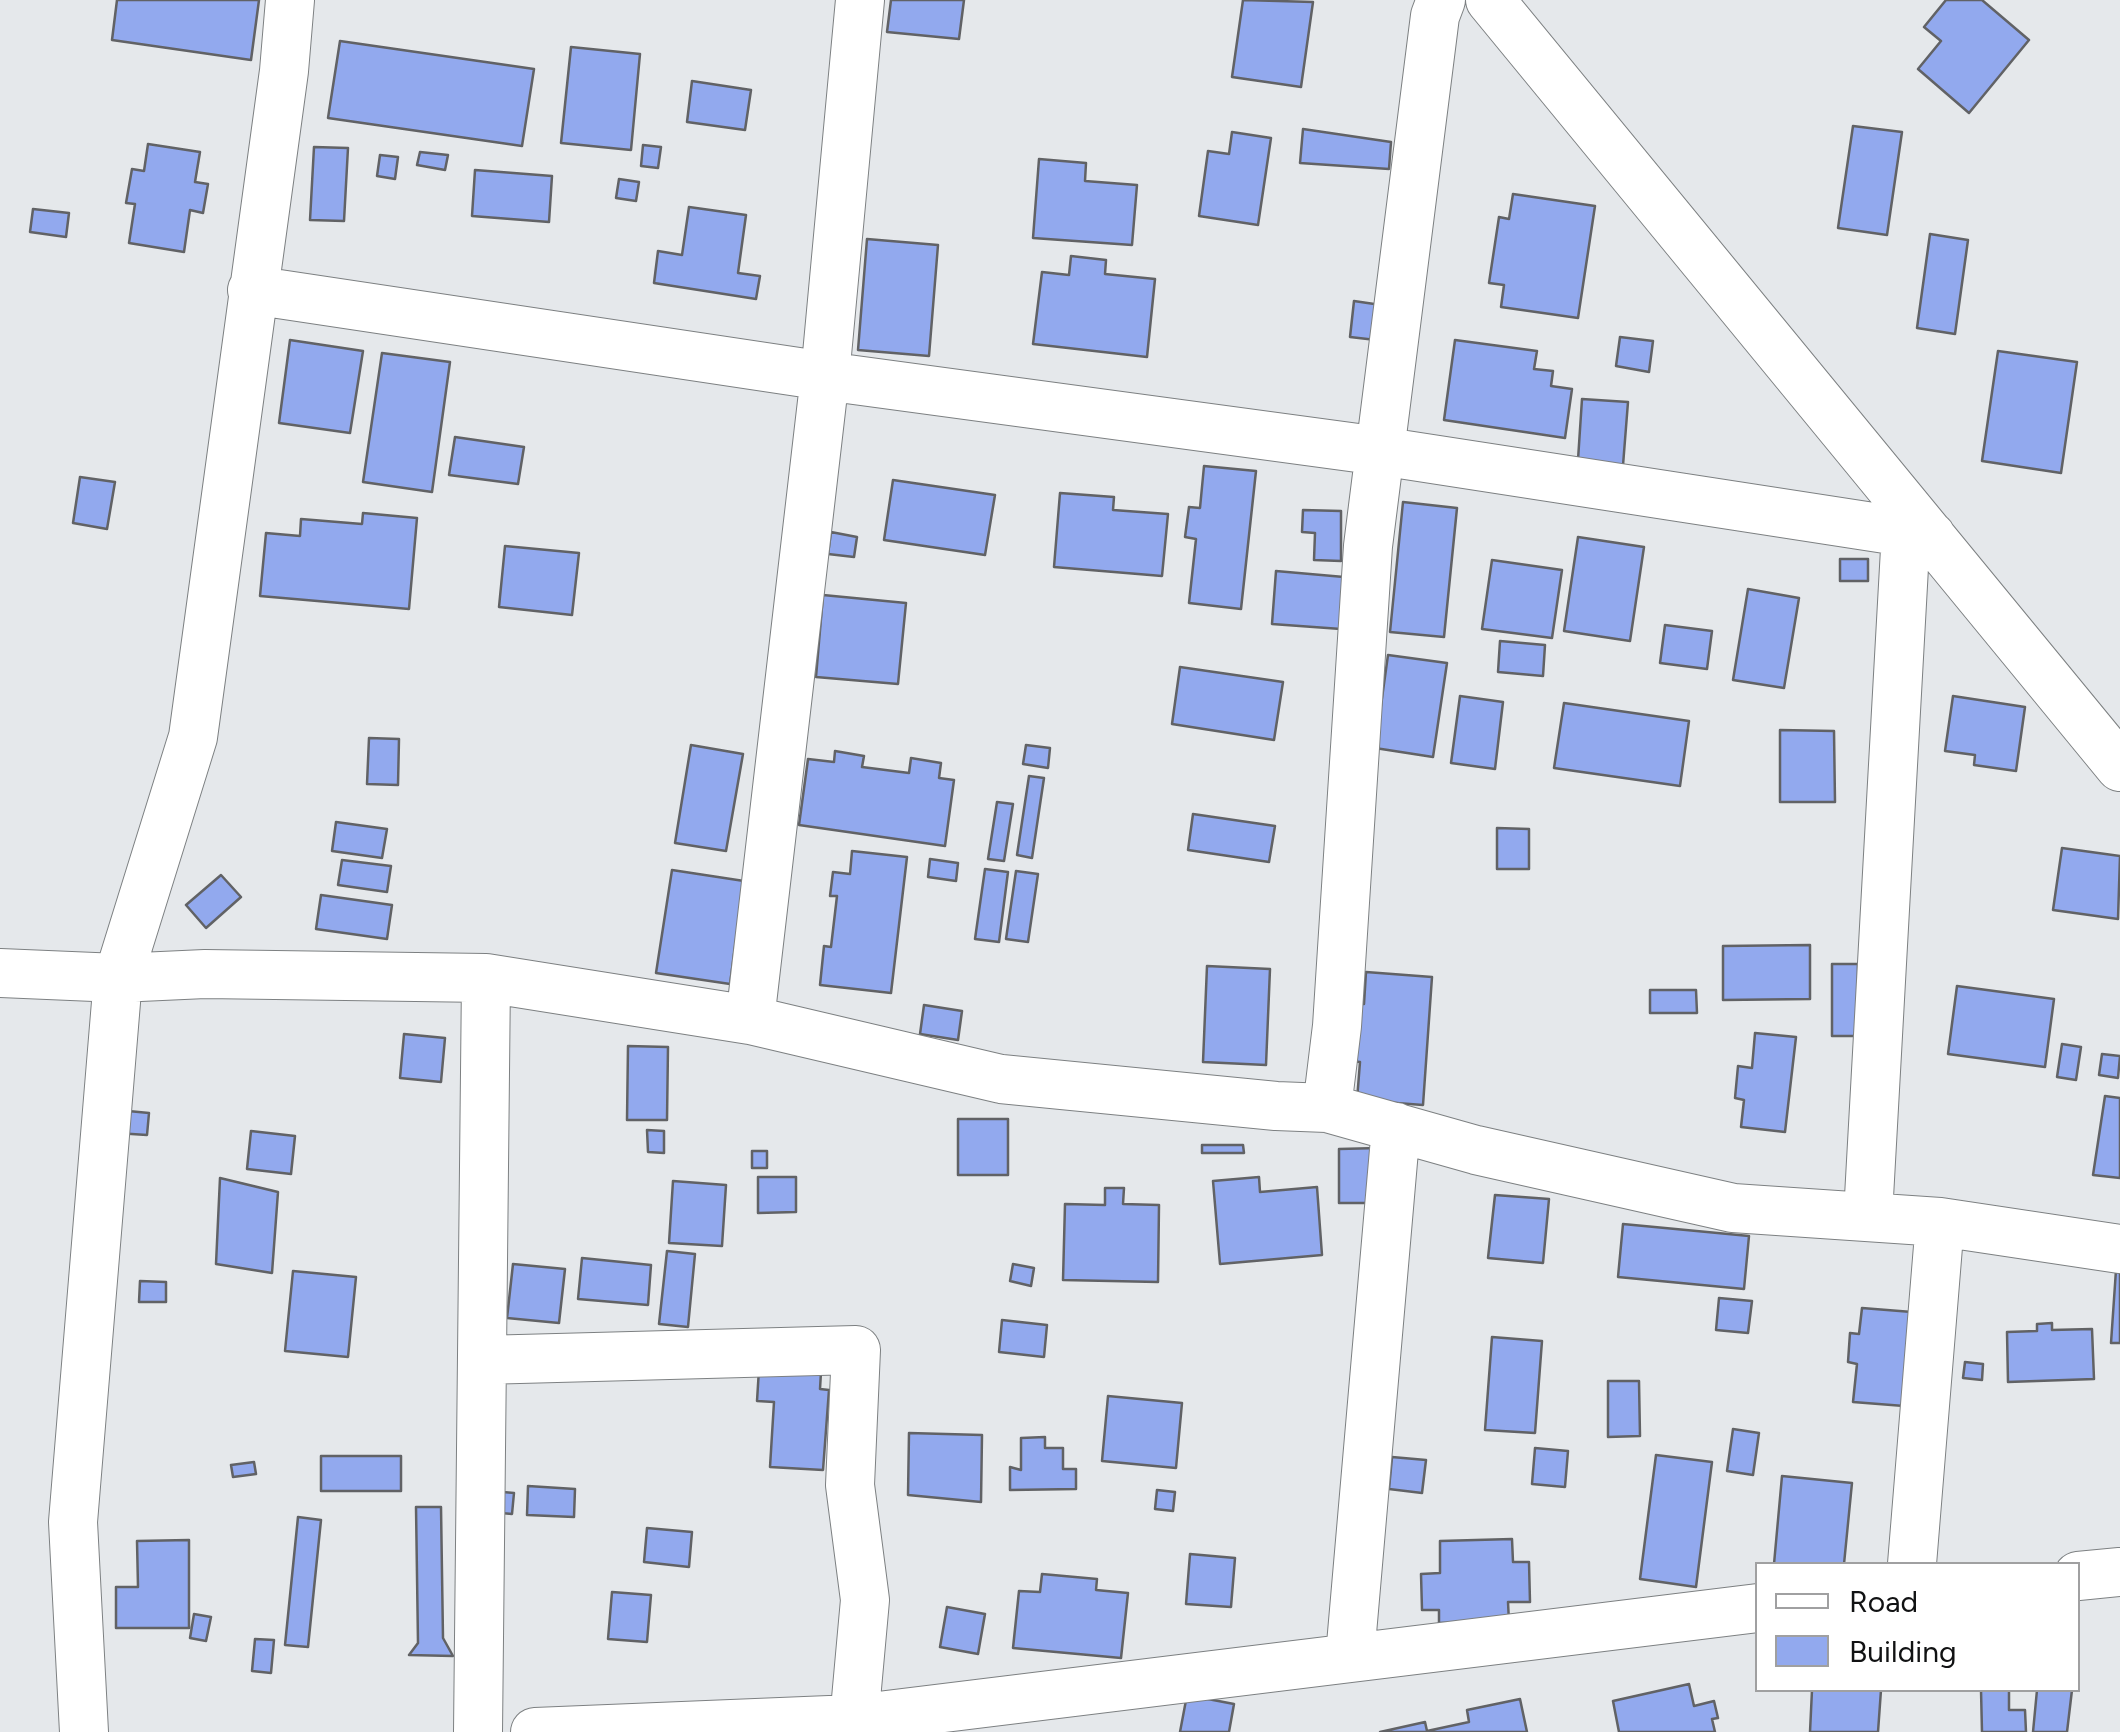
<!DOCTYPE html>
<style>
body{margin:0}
#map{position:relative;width:2120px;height:1732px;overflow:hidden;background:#e5e8eb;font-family:Figtree,sans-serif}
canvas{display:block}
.legend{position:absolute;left:1755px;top:1562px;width:325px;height:130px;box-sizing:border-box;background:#fff;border:2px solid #a0a0a1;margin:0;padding:12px 18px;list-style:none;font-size:30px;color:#111213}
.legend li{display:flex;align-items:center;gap:20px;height:50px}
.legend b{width:50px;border:2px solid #a0a0a1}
</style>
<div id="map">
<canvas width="2120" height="1732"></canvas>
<ul class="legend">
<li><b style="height:12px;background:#fff"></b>Road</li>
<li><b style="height:28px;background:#92a9ee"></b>Building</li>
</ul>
</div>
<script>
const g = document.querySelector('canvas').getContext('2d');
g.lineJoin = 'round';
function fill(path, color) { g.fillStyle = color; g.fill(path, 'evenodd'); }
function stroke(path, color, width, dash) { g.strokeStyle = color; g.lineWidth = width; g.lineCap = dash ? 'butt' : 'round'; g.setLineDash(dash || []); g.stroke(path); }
const building = new Path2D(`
 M117,0H259L251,60L112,40Z
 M891,0H964L959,39L887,32Z
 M1243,0L1313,2L1301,87L1232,77Z
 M1946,0H1982L2029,40L1969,113L1918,69L1941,41L1924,27Z
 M340,41L534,69L522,146L328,118Z
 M571,47L640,54L631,150L561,143Z
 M692,81L751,90L745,130L687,122Z
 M1853,126L1902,132L1887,235L1838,228Z
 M1303,129L1391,142L1389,169L1300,163Z
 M1232,132L1271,138L1258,225L1199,216L1208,151L1229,154Z
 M148,144L200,152L195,182L208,184L203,213L190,210L184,252L129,243L135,204L126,203L132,169L144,171Z
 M643,145L661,147L658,168L641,166Z
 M314,147L348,148L344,221L310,220Z
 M420,152L448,155L445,170L417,165Z
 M380,155L398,157L395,179L377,176Z
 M1039,159L1086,163L1085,181L1137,185L1132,245L1033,238Z
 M475,170L552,176L549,222L472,216Z
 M619,179L639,182L636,201L616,198Z
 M1513,194L1595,206L1578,318L1501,307L1504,285L1489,283L1499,217L1509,219Z
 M689,207L746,215L738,273L760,276L756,299L654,283L658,251L682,255Z
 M33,209L69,213L66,237L30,232Z
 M1930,234L1968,240L1955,334L1917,328Z
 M867,239L938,245L929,356L858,350Z
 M1071,256L1106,260L1105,274L1155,279L1147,357L1033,344L1042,272L1069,275Z
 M1354,301L1381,305L1376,340L1350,337Z
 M1620,337L1653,341L1649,372L1616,366Z
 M290,340L363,351L350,433L279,423Z
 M1455,340L1537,351L1534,369L1553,371L1551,386L1572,389L1565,438L1444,420Z
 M1998,351L2077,362L2061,473L1982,461Z
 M382,353L450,362L432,492L363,482Z
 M1582,399L1628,402L1622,478L1577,475Z
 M455,437L524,447L518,484L449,475Z
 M1204,466L1256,471L1241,609L1189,603L1196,539L1185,537L1189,507L1200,508Z
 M80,477L115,482L107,529L73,523Z
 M893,480L995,495L985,555L884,540Z
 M1060,493L1114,497L1113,510L1168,514L1162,576L1054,567Z
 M1403,502L1457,508L1444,637L1390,632Z
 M1303,510L1341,511V561L1314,560L1315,533L1302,532Z
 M363,513L417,518L409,609L260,596L266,533L300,536L301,519L362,524Z
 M831,532L857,537L854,557L828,554Z
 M1578,537L1644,547L1630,641L1564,631Z
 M505,546L579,553L572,615L499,607Z
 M1840,559H1868V581H1840Z
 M1492,560L1562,570L1552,638L1482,629Z
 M1276,571L1344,577L1341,629L1272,624Z
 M1748,589L1799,598L1784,688L1733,680Z
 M823,595L906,603L898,684L816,677Z
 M1665,625L1712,631L1707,669L1660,663Z
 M1500,641L1545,645L1543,676L1498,672Z
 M1388,655L1447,663L1433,757L1375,748Z
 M1180,667L1283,682L1274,740L1172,724Z
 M1460,696L1503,702L1495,769L1451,763Z
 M1953,696L2025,707L2016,771L1974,765L1975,755L1945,751Z
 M1564,703L1689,721L1680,786L1554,768Z
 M1780,730L1834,731L1835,802H1780Z
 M369,738L399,739L398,785L367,784Z
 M691,745L743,754L726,851L675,843Z
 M1026,745L1050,748L1048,768L1023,764Z
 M835,751L864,756L862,767L909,773L911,758L941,763L939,778L954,780L945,846L799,825L808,759L834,762Z
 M1029,776L1044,778L1032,858L1017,855Z
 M997,802L1013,804L1004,861L988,859Z
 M1193,814L1275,826L1269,862L1188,850Z
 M336,822L387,829L382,858L332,851Z
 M1497,828L1529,829V869H1497Z
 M2062,848L2120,856L2118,919L2053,910Z
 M852,851L907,857L891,993L820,985L824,946L831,947L837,896H830L833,872L850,874Z
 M930,859L958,863L956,881L928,877Z
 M342,860L391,866L387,892L338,885Z
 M985,869L1008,872L999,942L975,939Z
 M672,870L744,881L730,984L656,973Z
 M1016,871L1038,874L1028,942L1006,939Z
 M221,875L241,897L206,928L186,905Z
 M321,895L392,905L387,939L316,929Z
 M1810,945V999L1723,1000V946Z
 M1832,964H1858V1036H1832Z
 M1207,966L1270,969L1266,1065L1203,1062Z
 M1366,972L1432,977L1423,1105L1357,1100L1360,1062L1350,1061L1355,1004H1364Z
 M1957,986L2054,999L2045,1067L1948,1054Z
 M1650,990H1696L1697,1013H1650Z
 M924,1005L962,1011L958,1040L920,1034Z
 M1755,1033L1796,1037L1785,1132L1741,1127L1744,1100L1735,1098L1738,1066L1752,1068Z
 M404,1034L445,1038L441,1082L400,1078Z
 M2062,1044L2081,1047L2076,1080L2057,1077Z
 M628,1046L668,1047L667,1120H627Z
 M2102,1054L2120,1056L2118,1078L2099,1075Z
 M2105,1096L2120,1098V1178L2093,1175Z
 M118,1110L149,1113L147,1135L116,1133Z
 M958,1119H1008V1175H958Z
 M647,1130L664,1131V1153L648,1152Z
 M251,1131L295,1136L291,1174L247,1169Z
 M1202,1145H1243L1244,1153H1202Z
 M1379,1148V1203H1339V1149Z
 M752,1151H767V1168H752Z
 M758,1177H796V1212L758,1213Z
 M1259,1177L1260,1192L1317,1187L1322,1255L1220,1264L1213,1181Z
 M220,1178L278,1192L272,1273L216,1264Z
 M673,1181L726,1185L722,1246L669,1243Z
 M1105,1188H1124L1123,1204L1159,1205L1158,1282L1063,1280L1065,1204L1105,1205Z
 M1495,1195L1549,1199L1543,1263L1488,1258Z
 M1623,1224L1749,1236L1744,1289L1618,1277Z
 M667,1251L695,1254L688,1327L659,1324Z
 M582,1258L651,1265L648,1305L578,1299Z
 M513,1264L565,1269L559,1323L507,1318Z
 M1013,1264L1034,1268L1031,1286L1010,1281Z
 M2116,1270H2120V1343H2111Z
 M293,1271L356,1277L348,1357L285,1351Z
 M140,1281L166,1282V1302H139Z
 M1719,1298L1752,1301L1748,1333L1716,1330Z
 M1862,1308L1912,1312L1904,1406L1853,1402L1857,1364L1848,1362L1850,1333L1859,1334Z
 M1002,1320L1047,1325L1044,1357L999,1352Z
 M2052,1323V1330L2092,1329L2094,1379L2008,1382L2007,1332L2037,1331V1324Z
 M1492,1337L1542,1341L1535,1433L1485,1430Z
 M1965,1362L1983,1364L1982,1380L1963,1378Z
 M759,1369L821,1372L820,1389L829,1390L823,1470L770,1467L774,1402L757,1401Z
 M1608,1381H1639L1640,1436L1608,1437Z
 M1108,1396L1182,1403L1176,1468L1102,1461Z
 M1733,1429L1759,1433L1753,1475L1727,1471Z
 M909,1433L982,1435L981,1502L908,1495Z
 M1045,1437V1448H1063V1469H1076V1489L1010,1490V1467L1021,1470V1438Z
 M1535,1448L1568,1451L1565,1487L1532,1484Z
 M1656,1455L1712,1462L1696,1587L1640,1579Z
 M321,1456H401V1491H321Z
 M1392,1457L1426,1460L1422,1493L1389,1489Z
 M254,1462L256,1474L233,1477L231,1465Z
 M1782,1476L1852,1483L1844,1564H1774Z
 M528,1486L575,1489L574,1517L527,1515Z
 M1157,1490L1175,1492L1173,1511L1155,1509Z
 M492,1491L514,1493L512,1514L490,1512Z
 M416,1507H441L443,1638L453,1656L409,1655L418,1643Z
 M298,1517L321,1520L308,1647L285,1645Z
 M647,1528L692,1532L689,1567L644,1562Z
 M1512,1539L1513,1562H1529L1530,1602H1508L1509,1622L1439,1623V1610H1422L1421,1574L1440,1573V1541Z
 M189,1540V1628H116V1587H138L137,1541Z
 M1190,1554L1235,1558L1231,1607L1186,1604Z
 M1042,1574L1097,1579L1096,1590L1128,1593L1121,1658L1013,1648L1019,1591L1040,1592Z
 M612,1592L651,1595L647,1642L608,1639Z
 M947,1607L985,1614L978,1654L940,1647Z
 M194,1614L211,1617L206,1641L190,1638Z
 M255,1639L274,1640L271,1673L252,1671Z
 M1689,1684L1694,1706L1714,1701L1718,1718L1712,1719L1715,1732H1619L1613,1701Z
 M1812,1690H1881L1878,1732H1810Z
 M1981,1690H2009V1710H2025L2026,1732H1982Z
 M2037,1690H2072L2067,1732H2033Z
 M1187,1695L1234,1704L1229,1732H1180Z
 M1520,1699L1527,1732H1380L1425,1722L1427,1731L1469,1722L1467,1710Z`);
fill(building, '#92a9ee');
stroke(building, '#616265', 2.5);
const minor = new Path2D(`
 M1490,0L2120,767
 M252,290L825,376L1380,451L1931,536
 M0,973L118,978L205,974L486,978L750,1020L1001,1079L1276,1106L1327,1108L1476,1150L1733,1208L1940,1222L2120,1249
 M750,1020L825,376L860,0
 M1327,1108L1337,1026L1368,546L1435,16L1441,0
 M1868,1215L1906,531
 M482,1360L856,1350L850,1485L865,1600L853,1732
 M1912,1564L1940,1222
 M2078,1576L2120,1572
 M1350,1656L1396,1127
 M84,1732L73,1522L118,978L193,737L284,71L290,0
 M478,1732L486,978
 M535,1732L854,1719L1758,1608`);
stroke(minor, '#7d8082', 50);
stroke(minor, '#fff', 48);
</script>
